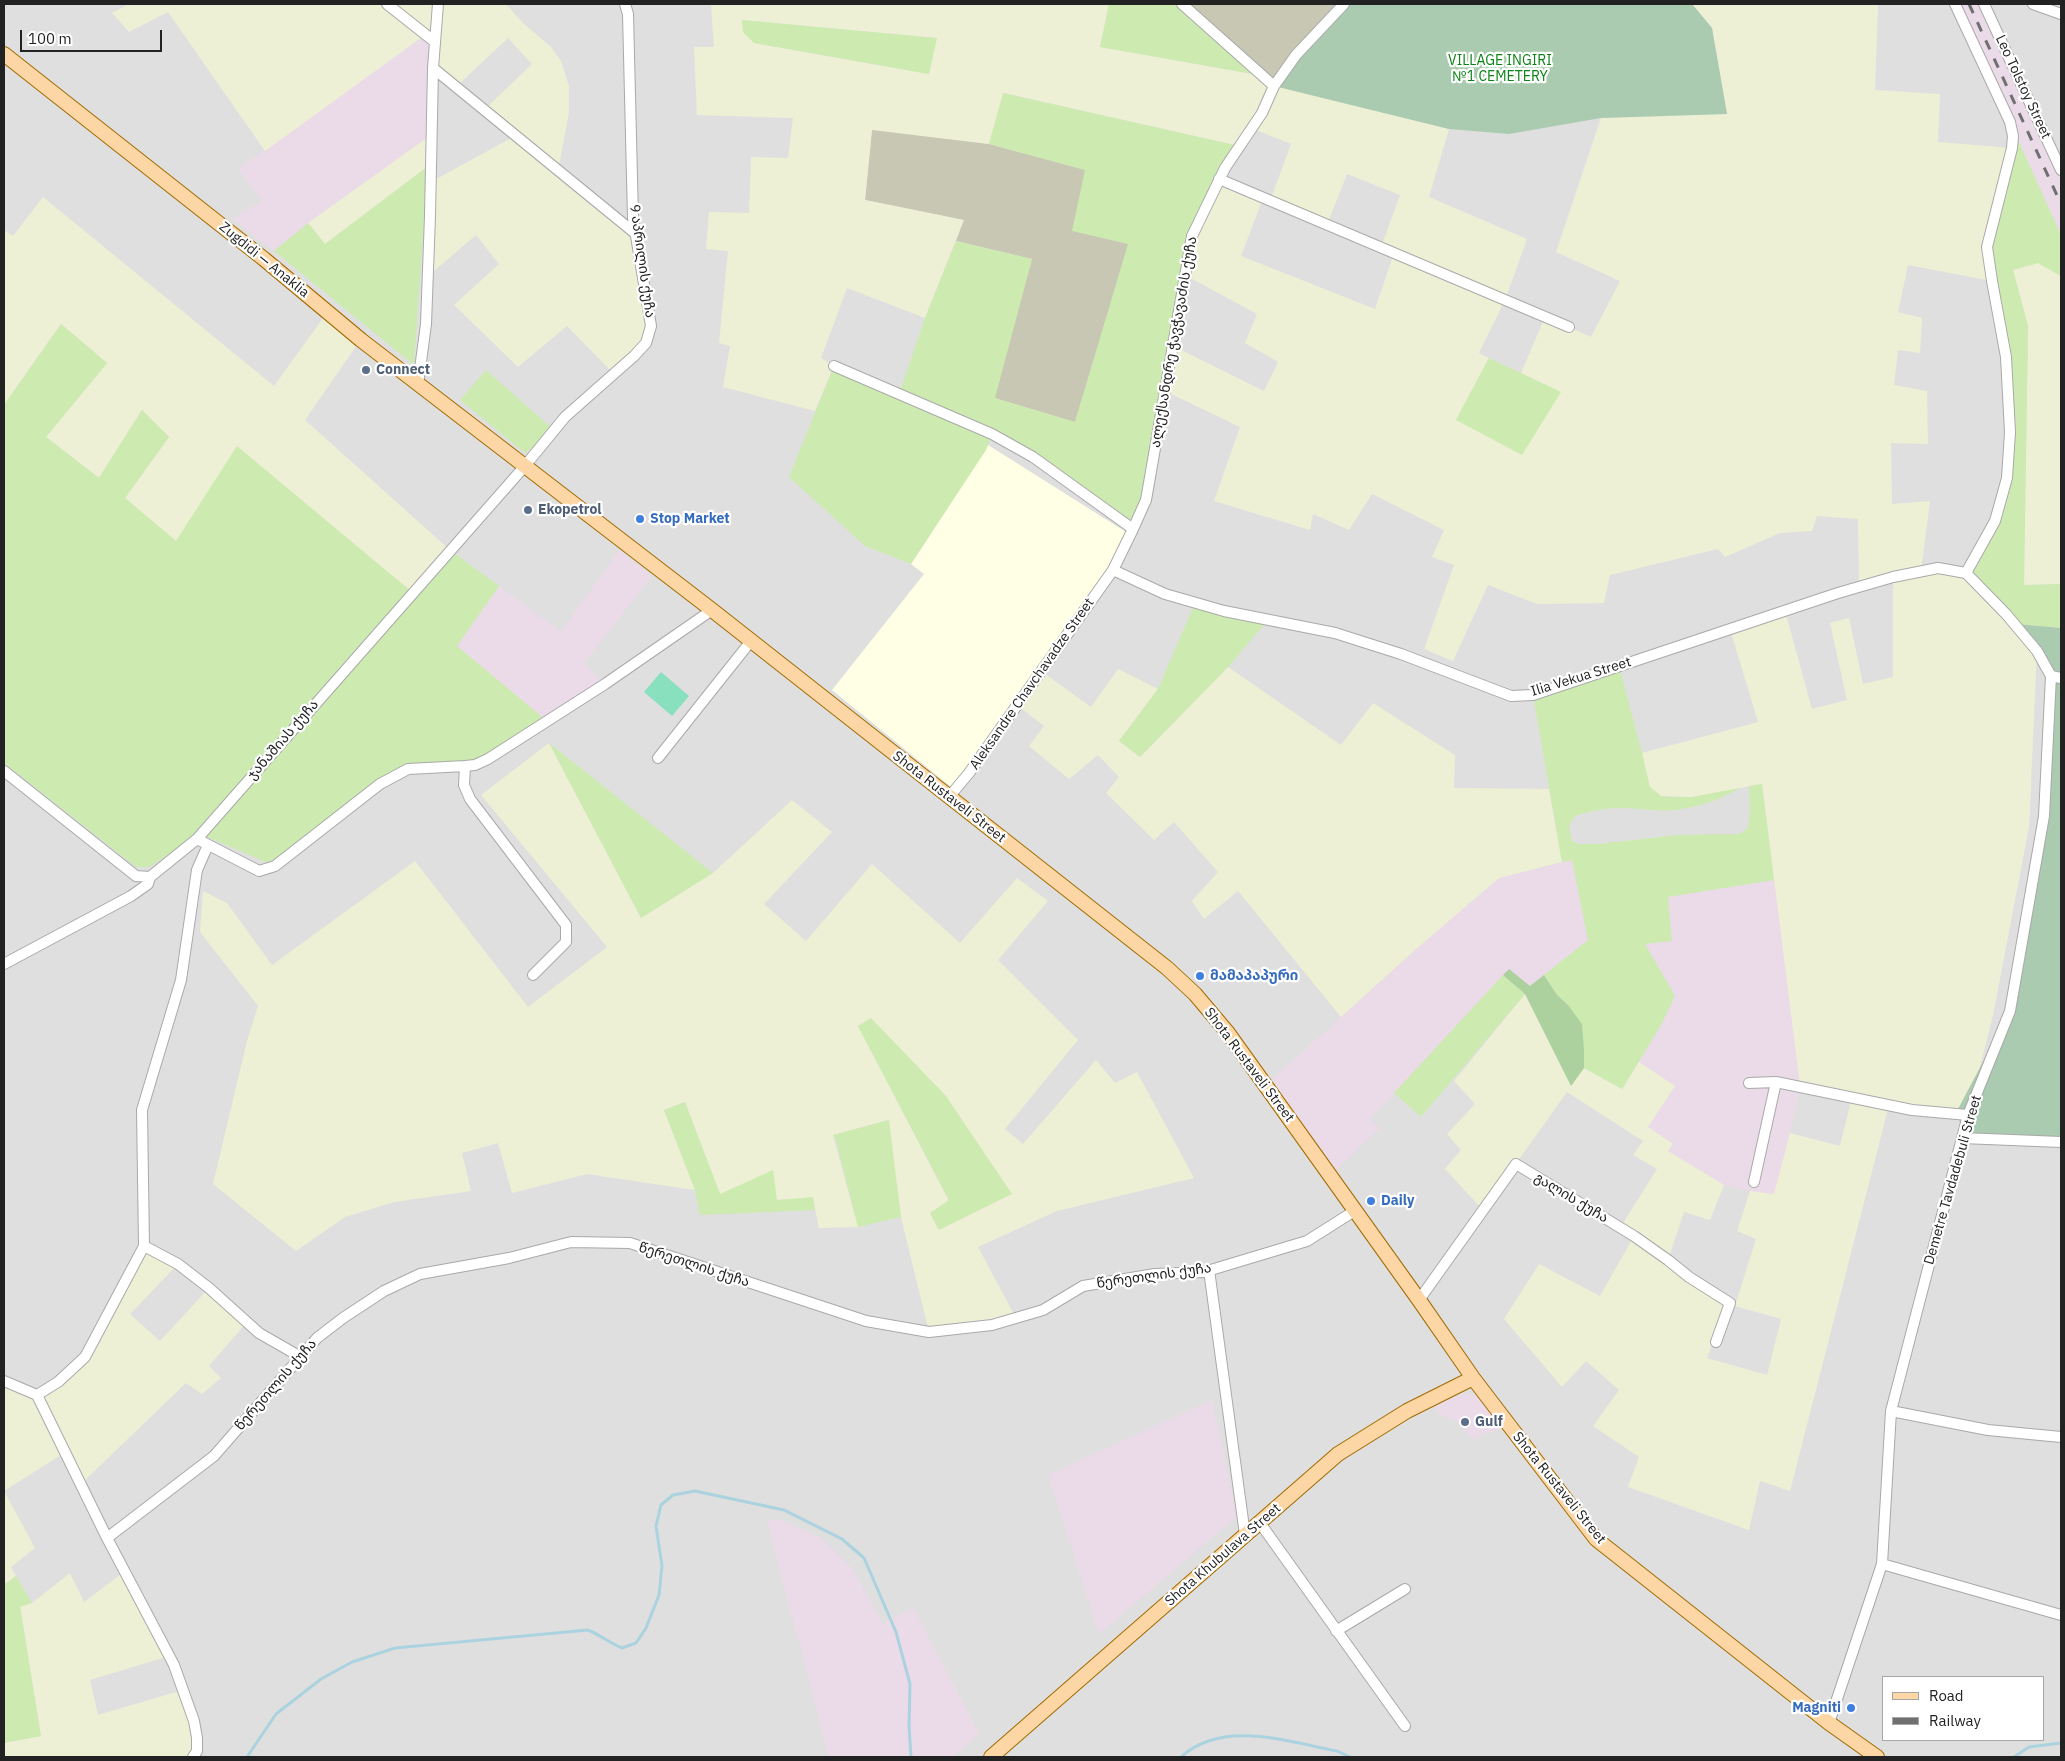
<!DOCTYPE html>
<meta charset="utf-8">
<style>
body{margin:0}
#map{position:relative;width:2065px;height:1761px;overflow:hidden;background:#f2efe9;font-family:"IBM Plex Sans",sans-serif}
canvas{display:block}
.frame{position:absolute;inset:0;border:5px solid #222;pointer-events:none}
.legend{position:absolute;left:1882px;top:1676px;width:162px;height:65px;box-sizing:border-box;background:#fff;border:1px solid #a7a7a7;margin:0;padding:6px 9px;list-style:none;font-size:15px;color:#222}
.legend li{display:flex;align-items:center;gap:10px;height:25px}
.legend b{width:25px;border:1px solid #a7a7a7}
.scale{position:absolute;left:20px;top:30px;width:142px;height:22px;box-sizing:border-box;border:2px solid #222;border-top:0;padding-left:6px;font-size:15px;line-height:18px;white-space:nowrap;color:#222;-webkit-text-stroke:4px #fff;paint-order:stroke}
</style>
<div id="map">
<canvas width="2065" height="1761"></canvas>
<div class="frame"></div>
<ul class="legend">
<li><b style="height:6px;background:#fcd6a4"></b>Road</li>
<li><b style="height:6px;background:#707070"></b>Railway</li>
</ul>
<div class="scale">100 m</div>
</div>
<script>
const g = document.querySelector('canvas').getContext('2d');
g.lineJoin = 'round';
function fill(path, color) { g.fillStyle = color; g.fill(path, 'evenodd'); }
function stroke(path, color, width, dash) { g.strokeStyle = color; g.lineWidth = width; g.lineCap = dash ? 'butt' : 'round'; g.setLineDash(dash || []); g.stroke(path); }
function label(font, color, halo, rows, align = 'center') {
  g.font = font + ' "IBM Plex Sans","Noto Sans Georgian",sans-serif'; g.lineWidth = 4.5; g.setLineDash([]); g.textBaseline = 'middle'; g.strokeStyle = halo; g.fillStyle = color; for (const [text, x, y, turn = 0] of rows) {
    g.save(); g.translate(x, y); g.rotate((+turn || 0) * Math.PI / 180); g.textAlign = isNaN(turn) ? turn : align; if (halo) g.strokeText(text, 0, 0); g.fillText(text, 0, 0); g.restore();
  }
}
fill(new Path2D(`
 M4,4H2061V594L2057,628H2061V1757H4ZM2031,782L2029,826L1993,1014L1968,1114ZM1884,1677H2044V1740H1884Z`), '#e0dfdf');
fill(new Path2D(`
 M1955,4H1984L2061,170V235Z
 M425,35L435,42L431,135L308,223L274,251L232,218L262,201L238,169Z
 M619,550L652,576L584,663L605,684L547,721L457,646L499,586L561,632Z
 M1572,860L1588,940L1530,986L1509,969L1370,1119L1380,1128L1331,1175L1266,1085L1416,949L1499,878Z
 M1774,880L1800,1085L1790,1133L1774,1194L1750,1191L1724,1185L1668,1151L1673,1144L1648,1127L1639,1062L1661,1025L1675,996L1645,944L1668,896Z
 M1463,1393L1479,1396L1504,1427L1473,1439L1454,1420L1439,1414L1435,1406Z
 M1212,1400L1237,1516L1099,1634L1048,1475Z
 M778,1519L821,1538L853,1569L882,1624L913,1608L979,1733L953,1757H829L767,1521Z`), '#ebdbe8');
fill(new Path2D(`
 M988,445L1126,532L1111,567L969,766L951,787L832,690L924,574L911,564Z`), '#ffffe5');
fill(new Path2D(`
 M1182,4H1344L1274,86Z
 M872,129L989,144L1086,170L1129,244L1075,422L994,398L1032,259L956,241L963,220L865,200Z`), '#c7c7b4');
fill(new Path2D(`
 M129,4H506L523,23L551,47L561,61L569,86V112L558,171L636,234L651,326L646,343L613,373L567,326L518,367L454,305L499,264L476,235L434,271L430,229L431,182L515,136L484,110L532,64L508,38L456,87L433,68L435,42L425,35L265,151L168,12L129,32L112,13Z
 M711,4H1109L1100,47L1264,76L1274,86L1449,129L1429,197L1527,239L1505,300L1479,353L1489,358L1456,420L1560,392L1521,373L1545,317L1591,337L1620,281L1556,252L1601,118L1727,114L1712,28L1692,4H1878L1875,90L1940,94L1938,142L2012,148L1992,281L1908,265L1898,312L1922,318L1920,353L1898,350L1894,385L1927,391L1928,444L1891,443L1892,504L1930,501L1921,571L1966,573L2037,651L2029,826L1993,1014L1968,1115L1889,1105L1790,1491L1760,1481L1749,1530L1628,1487L1639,1457L1593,1426L1619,1390L1586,1361L1562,1387L1504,1319L1539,1264L1600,1296L1634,1236L1620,1228L1657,1169L1633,1155L1643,1141L1567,1092L1483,1210L1445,1169L1461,1150L1447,1134L1475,1104L1454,1081L1525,994L1571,1086L1584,1068L1622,1089L1639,1062L1675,1086L1648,1127L1673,1144L1668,1151L1724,1185L1710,1220L1684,1212L1668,1260L1727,1305L1707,1358L1767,1375L1781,1319L1735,1306L1756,1239L1737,1231L1750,1191L1774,1194L1790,1133L1840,1146L1852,1097L1800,1085L1762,784L1692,797L1661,796L1649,787L1642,753L1758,722L1730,629L1785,611L1812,709L1847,700L1830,623L1849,618L1863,684L1893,677V577L1859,587L1858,519L1817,516L1812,531L1780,533L1725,557L1718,549L1610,575L1604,603L1537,604L1488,585L1453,661L1424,649L1454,565L1432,557L1444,530L1372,494L1349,530L1313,514L1310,530L1214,501L1240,427L1165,391L1173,346L1264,391L1278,362L1245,343L1257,314L1185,275L1192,236L1219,179L1263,198L1241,256L1375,309L1394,253L1381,247L1400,195L1347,174L1327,225L1270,201L1291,144L1251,128L1239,146L1004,93L989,144L872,130L865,200L964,220L925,318L847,288L821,358L834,366L815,411L723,387L730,346L719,343L728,251L706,249L709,212L749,213L751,157L788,158L793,118L697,115L694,47H714ZM742,20L936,38V39L929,74L754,43Z
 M431,135V164L325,244L308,223Z
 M43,197L274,386L323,318L357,345L305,420L450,550L412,592L176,541L125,498L169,437L142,410L99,478L46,437L107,363L61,324L4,405V230L13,236Z
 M2038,263L2061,276V584L2024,585L2028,326L2013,270Z
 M1228,667L1341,745L1373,703L1455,755L1454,788L1549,789L1562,862L1499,878L1416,949L1341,1017L1238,891L1204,919L1192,901L1218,872L1174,822L1154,840L1106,793L1119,777L1098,755L1069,779L1029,746L1044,726L1017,705L1041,671L1091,707L1118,669L1158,689L1119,741L1140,757Z
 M549,743L641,918L713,873L792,800L832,832L764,904L806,941L872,864L960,943L1017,878L1048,901L998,960L1078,1040L1005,1129L1023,1144L1096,1060L1115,1083L1137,1072L1194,1178L1057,1211L978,1247L1016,1318L929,1332L901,1217L888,1120L833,1135L858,1227L819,1228L813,1198L777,1200L720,1194L685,1102L664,1110L695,1190L587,1174L512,1193L498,1143L462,1153L471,1191L394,1202L345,1217L296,1251L213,1184L247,1041L258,1006L200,932L203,891L227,903L272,965L415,861L528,1007L607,947L481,795ZM871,1018L1012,1194H1011L938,1229L930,1213L949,1201L858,1026Z
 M144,1246L178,1264L130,1314L160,1341L209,1288L247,1322L209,1366L221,1378L202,1394L186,1383L80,1485L64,1453L4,1491L35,1548L11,1567L16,1576L4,1585V1381L37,1395L85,1357Z
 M124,1572L169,1656L90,1680L98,1715L183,1690L194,1721L193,1757H4V1743L41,1736L20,1606L32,1603L70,1573L84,1602Z`), '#eef0d5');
fill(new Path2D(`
 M1109,4H1182L1264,76L1100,47Z
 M742,20L937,38L929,74L754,43L743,32Z
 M1003,93L1239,146L1192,236L1146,500L1133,529L992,435L986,450L911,564L865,546L789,477L834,366L899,394L925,318L956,241L1032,259L995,398L1075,422L1128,244L1072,231L1085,170L989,144Z
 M2010,122L2061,235V276L2038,263L2013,270L2028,326L2024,585L2061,584V628L2015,624L1966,573L1995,521L2007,478L2008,378L1987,247L2012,148Z
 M431,164L430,229L423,235L414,365L274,251L308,223L325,244Z
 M61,324L107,363L46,437L99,478L142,410L169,437L125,498L176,541L237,446L412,592L450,550L499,586L457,646L547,721L488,759L408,769L275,866L198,833L150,867H136L4,763V405Z
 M1489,358L1561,392L1522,455L1456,420Z
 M486,370L554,430L525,453L460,400Z
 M1195,603L1268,620L1228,667L1140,757L1119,741L1158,689Z
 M1619,666L1642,753L1650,787L1661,796L1673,797H1692L1740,788C1723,798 1703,806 1682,809C1662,813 1641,808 1621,808C1605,808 1590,811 1575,816L1569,826L1572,841L1579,844H1598L1678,835L1740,834L1748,828L1750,810L1749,786L1762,784L1774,880L1668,897L1672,941L1645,944L1675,996L1661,1025L1622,1089L1584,1068V1049L1568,1005L1557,995L1544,975L1588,940L1572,860L1562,862L1533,695Z
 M549,743L713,873L641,918Z
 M1503,975L1525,994L1421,1117L1394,1093Z
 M871,1018L946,1096L1012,1194L939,1230L930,1213L949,1200L858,1026Z
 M685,1102L720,1194L773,1170L777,1200L813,1197L815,1210L700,1215L695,1190L664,1110Z
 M889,1120L901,1217L858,1227L836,1140L833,1135Z
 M16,1576L32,1603L20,1607L41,1736L4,1743V1585Z`), '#cdebb0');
fill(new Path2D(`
 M1509,969L1530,986L1544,975L1557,995L1568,1005L1582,1024L1584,1049V1068L1571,1086L1525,994L1503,975Z`), '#add19e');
fill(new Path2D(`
 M1344,4H1692L1712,28L1727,114L1601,118L1509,134L1449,129L1274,86Z
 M2015,624L2061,628V1142L1962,1138L1958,1109L2010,1011L2044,816L2051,676Z`), '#aacbaf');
fill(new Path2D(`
 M661,672L689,696L672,716L644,692Z`), '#88e0be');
stroke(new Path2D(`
 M247,1757L276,1714L321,1679L352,1662L395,1648L588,1630C600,1635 610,1643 622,1648L636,1643L646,1628L659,1595L662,1566L656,1526L661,1505L673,1495L695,1491L784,1510L842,1539L864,1558L896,1632L910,1684L909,1726L911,1757
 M1181,1757C1223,1719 1288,1742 1337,1751L1350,1757
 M2014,1757L2029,1747L2061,1743`), '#aad3df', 3);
const minor = new Path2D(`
 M387,4L435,42
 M1182,4L1274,86
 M1955,4L2010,122L2013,136L2012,148L1987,247L1992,281L2006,357L2010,432L2007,478L1995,521L1966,573
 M1984,4L2061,170
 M2033,4L2061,14
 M433,68L636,234
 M1219,179L1569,327
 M834,366L992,434L1033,457L1133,529
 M418,384L426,324L430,216L433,68L438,4
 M1113,570L1165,594L1224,611L1335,633L1401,654L1511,696L1533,695L1838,593L1893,577L1938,568L1966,573
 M2051,676L2061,678
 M658,758L751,641
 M465,766L464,785L470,799L566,925V942L533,975
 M4,771L136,876L150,877
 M949,797L969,773L1113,570L1133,529L1146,500L1192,236L1225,168L1262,113L1274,86L1296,55L1344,4
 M197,839L259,871L275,866L380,784L408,769L465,766L475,765L488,759L605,684L712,610
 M4,964L131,896L148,884L150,877L197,839L524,467L565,417L634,356L646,343L651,326L633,218L628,14L625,4
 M1749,1083L1776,1082L1912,1110L1968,1115
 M1962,1138L2061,1142
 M1754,1182L1776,1082
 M144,1246L178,1264L209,1288L259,1333L299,1356
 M1209,1270L1245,1535
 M1419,1300L1516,1164L1634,1236L1668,1260L1689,1277L1730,1303L1716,1342
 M4,1381L37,1395L107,1538L174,1665L194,1721L197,1738V1751L193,1757
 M37,1395L58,1382L85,1357L144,1246L142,1110L181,980L197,870L208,845
 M1891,1411L1988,1430L2061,1437
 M1260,1523L1405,1726
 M107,1538L214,1456L317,1338L343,1318L384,1291L420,1274L509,1258L571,1242L630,1243L866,1321L929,1332L992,1325L1043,1310L1083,1286L1155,1274L1204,1272L1307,1241L1356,1210
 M1882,1564L2061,1615
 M1336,1631L1405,1589
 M1829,1723L1882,1564L1891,1411L1968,1115L2010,1011L2044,816L2051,676L2037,651L2006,614L1966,573`);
const major = new Path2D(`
 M4,54L264,259L361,340L712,610L1167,968L1195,994L1228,1033L1419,1300L1473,1378L1596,1539L1829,1723L1877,1757
 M991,1757L1338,1454L1407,1411L1473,1378`);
stroke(minor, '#a9a9a9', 12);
stroke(major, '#a06b00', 16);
stroke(minor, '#fff', 10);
stroke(major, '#fcd6a4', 14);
stroke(new Path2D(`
 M1969,4L2061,204`), '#707070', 3, [10, 10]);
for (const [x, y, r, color] of [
 [366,370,5,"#5c6f8a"],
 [528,510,5,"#5c6f8a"],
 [640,519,5,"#3f7fe0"],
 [1200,976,5,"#3f7fe0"],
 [1371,1201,5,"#3f7fe0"],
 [1465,1422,5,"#5c6f8a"],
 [1851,1708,5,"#3f7fe0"]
]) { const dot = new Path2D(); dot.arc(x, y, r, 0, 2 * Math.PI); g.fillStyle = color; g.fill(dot); stroke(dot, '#fff', 2); }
label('14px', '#0c8416', '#fff', [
 ["VILLAGE INGIRI",1500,61],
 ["№1 CEMETERY",1500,77]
]);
label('14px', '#222', '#fff', [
 ["Leo Tolstoy Street",2023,87,65],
 ["Zugdidi — Anaklia",264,260,39],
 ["9 აპრილის ქუჩა",642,261,82],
 ["ალექსანდრე ჭავჭავაძის ქუჩა",1174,342,-80],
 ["Ilia Vekua Street",1581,677,-17],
 ["Aleksandre Chavchavadze Street",1032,684,-55],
 ["ჯანაშიას ქუჩა",283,740,-49],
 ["Shota Rustaveli Street",949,797,38],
 ["Shota Rustaveli Street",1249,1065,53],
 ["Demetre Tavdadebuli Street",1953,1180,-74],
 ["გალის ქუჩა",1571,1198,31],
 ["წერეთლის ქუჩა",694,1265,18],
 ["წერეთლის ქუჩა",1154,1276,-8],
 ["წერეთლის ქუჩა",276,1385,-49],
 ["Shota Rustaveli Street",1559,1488,51],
 ["Shota Khubulava Street",1223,1555,-41]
]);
label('bold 14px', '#4e5e75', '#fff', [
 ["Connect",376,370],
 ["Ekopetrol",538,510],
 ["Gulf",1475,1422]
], 'left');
label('bold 14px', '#366cbe', '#fff', [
 ["Stop Market",650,519],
 ["მამაპაპური",1210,976],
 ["Daily",1381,1201],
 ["Magniti",1841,1708,"right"]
], 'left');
</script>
